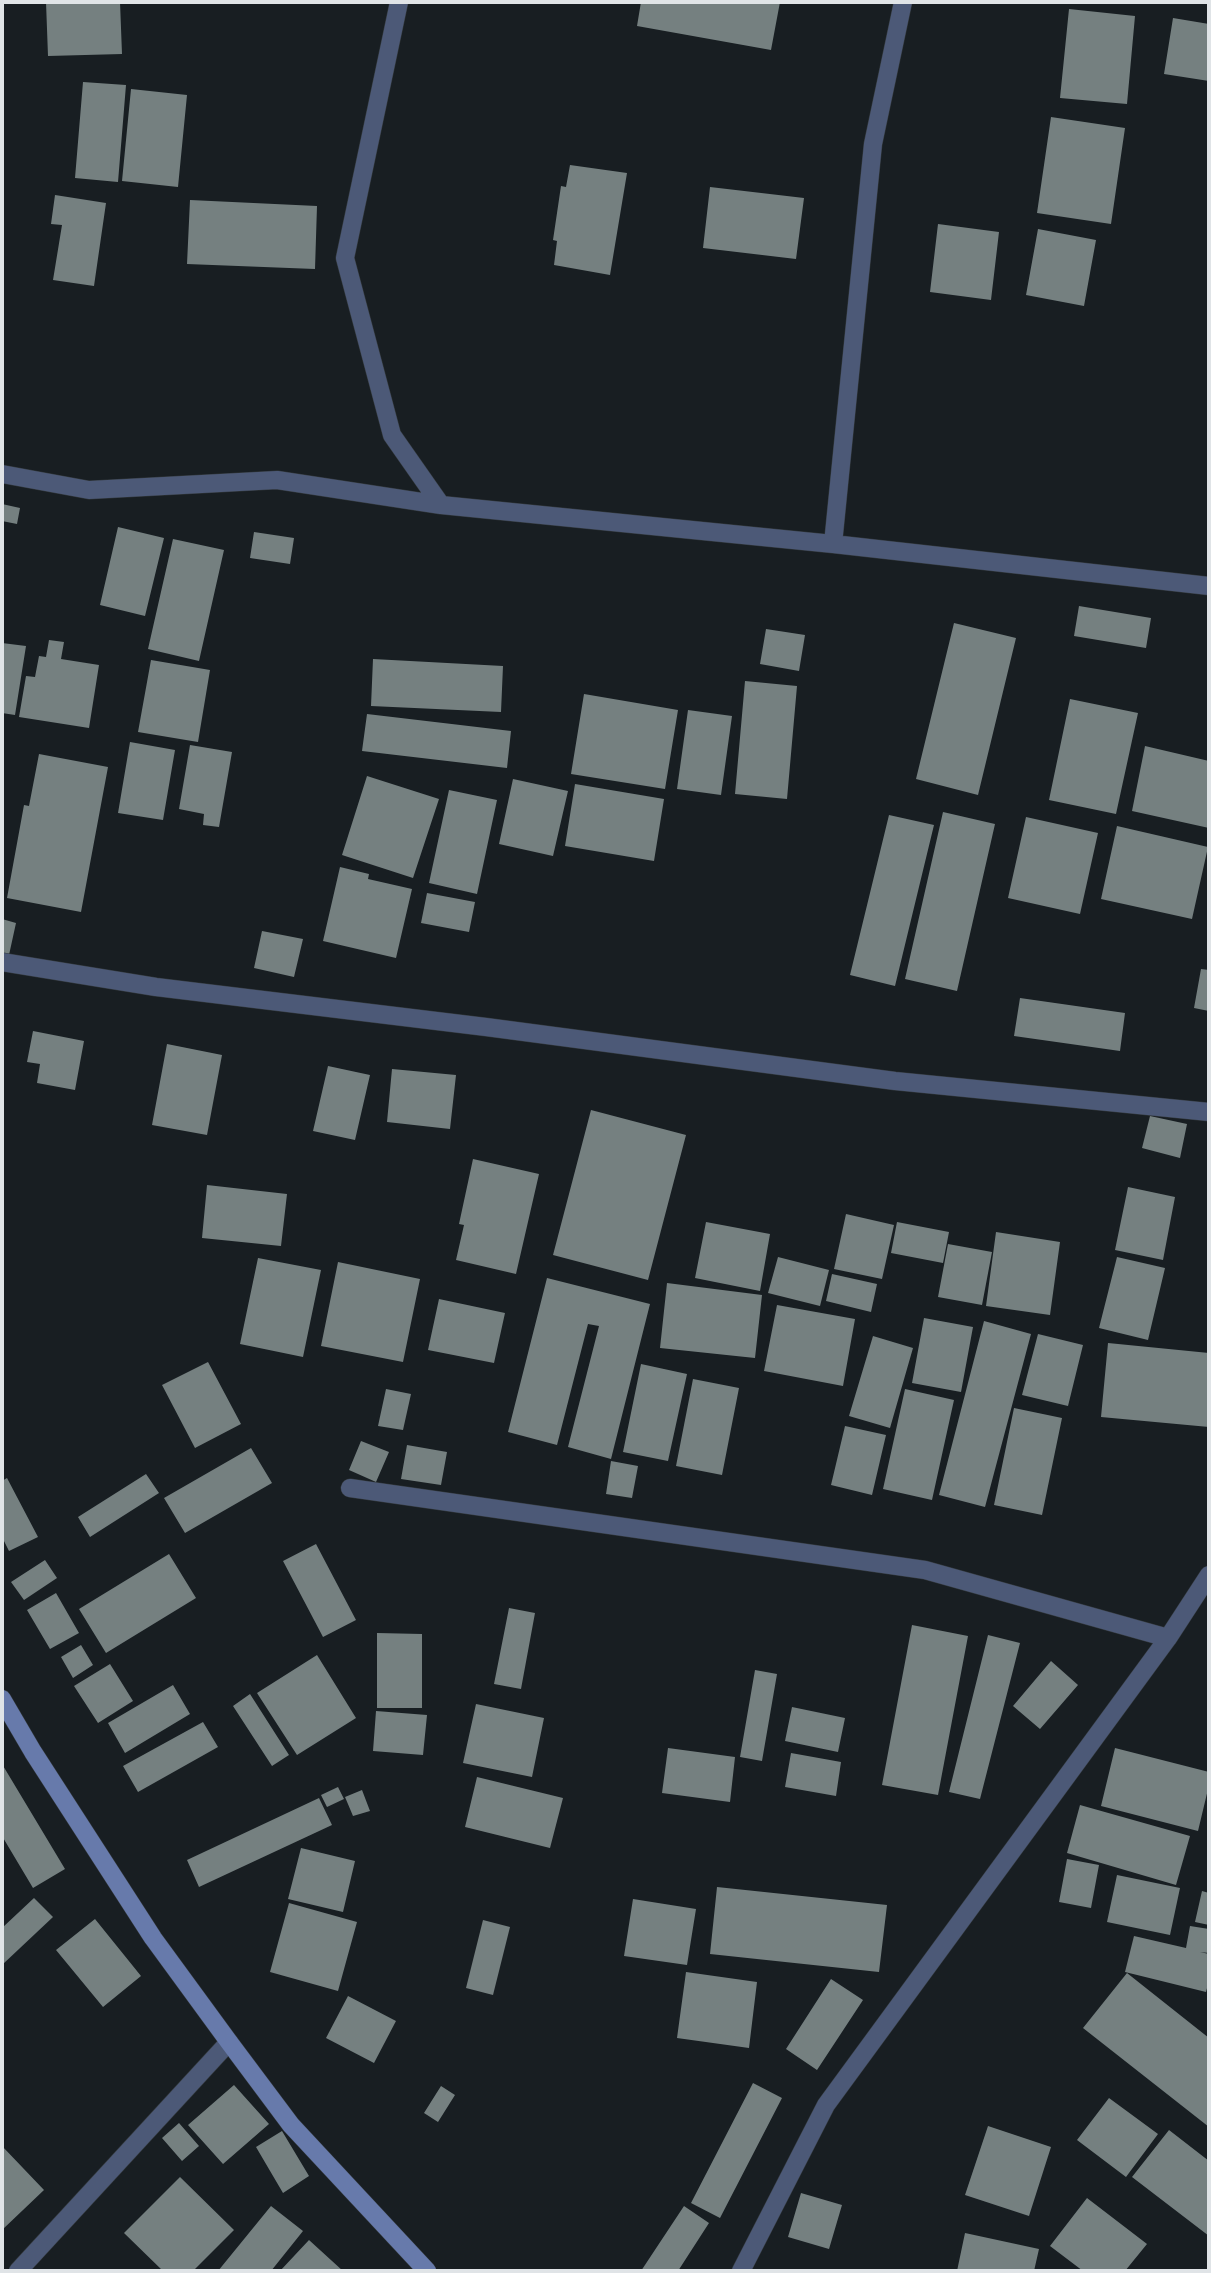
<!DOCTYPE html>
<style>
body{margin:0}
#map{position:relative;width:1211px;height:2273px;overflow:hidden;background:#181e22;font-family:"Alegreya Sans",sans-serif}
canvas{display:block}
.frame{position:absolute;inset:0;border:4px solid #e0e4e7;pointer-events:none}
</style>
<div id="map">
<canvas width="1211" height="2273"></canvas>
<div class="frame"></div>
</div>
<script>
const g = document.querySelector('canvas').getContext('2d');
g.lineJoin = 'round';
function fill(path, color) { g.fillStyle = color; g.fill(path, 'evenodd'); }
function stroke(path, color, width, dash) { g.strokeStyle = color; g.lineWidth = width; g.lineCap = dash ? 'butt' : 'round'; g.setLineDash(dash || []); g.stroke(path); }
fill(new Path2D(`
 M46,2H120L122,54L48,56Z
 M641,2H780L771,50L637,26Z
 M1069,9L1135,16L1127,104L1060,98Z
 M1173,18L1209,24V81L1164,74Z
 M83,82L126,85L118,182L75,178Z
 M131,89L187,95L178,187L122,181Z
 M1051,117L1125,128L1111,224L1037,213Z
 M570,165L627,173L610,275L554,265L557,241L553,240L561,186L566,187Z
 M710,187L804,198L796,259L703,248Z
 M55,195L106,203L94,286L53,280L62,225L51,224Z
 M190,200L317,206L315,269L187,264Z
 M938,224L999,232L991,300L930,292Z
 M1038,229L1096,240L1084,306L1026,295Z
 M2,504L20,508L17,524L2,521Z
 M118,527L164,538L145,616L100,605Z
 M254,532L294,538L290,564L250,558Z
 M173,539L224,550L199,661L148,649Z
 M1079,606L1151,618L1146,648L1074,636Z
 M954,623L1016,638L978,795L916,779Z
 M766,629L805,635L799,671L760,664Z
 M49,640L64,642L61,659L99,665L89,728L19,717L26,676L35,677L39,656L46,657Z
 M2,643L26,646L15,715L2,713Z
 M373,659L503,666L501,712L371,706Z
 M151,660L210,670L198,742L138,732Z
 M745,681L797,686L787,799L735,794Z
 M584,694L678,710L665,789L571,774Z
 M1070,699L1138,713L1116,814L1049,800Z
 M688,710L732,716L721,795L677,789Z
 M367,714L511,731L507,768L362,751Z
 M130,742L175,750L163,820L118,813Z
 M190,745L232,752L219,827L203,825L204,814L179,809Z
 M1145,746L1209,761V828L1132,811Z
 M39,754L108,767L81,912L7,898L24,805L29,806Z
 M367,776L439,799L413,878L342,855Z
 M513,779L568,791L553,856L499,844Z
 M575,784L664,799L654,861L565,846Z
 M449,790L497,800L477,894L429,883Z
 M943,812L995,824L957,991L905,979Z
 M889,815L934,825L895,986L850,975Z
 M1026,817L1098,833L1080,914L1008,898Z
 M1117,826L1208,847L1192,919L1101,899Z
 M340,867L369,874L368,879L412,889L396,958L323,941Z
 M427,893L475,902L469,932L421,923Z
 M2,919L16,923L9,955L2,953Z
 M262,931L303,939L294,977L254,968Z
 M1201,969L1209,970V1011L1194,1008Z
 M1020,998L1125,1013L1120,1051L1014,1036Z
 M33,1031L84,1041L75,1090L37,1083L40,1064L27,1062Z
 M167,1044L222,1055L207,1135L152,1125Z
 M328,1066L370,1075L355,1140L313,1131Z
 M392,1069L456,1075L450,1129L387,1122Z
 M591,1110L686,1135L648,1280L553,1255Z
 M1150,1116L1187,1124L1180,1158L1142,1148Z
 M473,1159L539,1174L516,1274L456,1260L464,1225L459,1224Z
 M207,1185L287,1194L281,1246L202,1238Z
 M1128,1187L1175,1197L1163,1260L1115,1250Z
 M846,1214L894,1225L882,1279L834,1269Z
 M706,1222L770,1234L760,1291L695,1278Z
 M897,1222L949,1232L943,1263L891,1253Z
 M996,1232L1060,1242L1050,1315L986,1306Z
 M948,1244L992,1252L982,1305L938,1297Z
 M778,1257L829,1270L820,1306L768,1293Z
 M1117,1257L1165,1268L1148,1340L1099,1328Z
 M258,1258L321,1270L303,1357L240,1344Z
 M338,1262L420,1279L403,1362L321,1346Z
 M832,1274L877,1284L871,1312L826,1301Z
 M547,1278L650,1304L611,1459L568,1447L599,1326L588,1324L557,1445L508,1432Z
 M667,1283L762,1295L755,1358L660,1348Z
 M439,1299L505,1313L494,1363L428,1350Z
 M777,1305L855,1319L843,1386L764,1371Z
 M924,1318L973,1327L961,1392L912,1383Z
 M984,1321L1031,1334L985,1507L939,1495Z
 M1038,1334L1083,1345L1068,1406L1022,1395Z
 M873,1336L913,1348L890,1428L849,1416Z
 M1108,1343L1209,1353V1427L1101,1417Z
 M208,1362L241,1424L195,1448L162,1385Z
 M641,1364L687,1374L668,1461L623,1452Z
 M693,1379L739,1388L722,1475L676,1466Z
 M386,1389L411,1394L403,1430L378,1426Z
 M905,1389L954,1400L932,1500L883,1489Z
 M1014,1408L1062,1418L1042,1515L994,1505Z
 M845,1426L886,1435L872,1495L831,1485Z
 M361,1441L389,1452L376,1482L349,1470Z
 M407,1445L447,1452L441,1485L401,1479Z
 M251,1448L272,1483L185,1533L164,1498Z
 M611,1461L638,1466L632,1498L606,1494Z
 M146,1474L159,1493L90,1537L78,1517Z
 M7,1478L38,1537L9,1551L2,1537V1481Z
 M316,1544L356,1620L323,1637L283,1561Z
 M169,1554L196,1598L106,1653L79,1609Z
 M45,1560L57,1578L24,1600L11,1582Z
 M56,1593L79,1633L50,1649L27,1610Z
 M509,1608L535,1613L521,1689L494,1684Z
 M912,1625L968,1636L938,1795L882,1785Z
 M377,1633L422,1634V1708H377Z
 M988,1635L1020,1643L980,1799L949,1792Z
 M81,1645L93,1665L73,1678L61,1657Z
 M317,1655L356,1718L297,1755L257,1693Z
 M1051,1661L1078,1685L1040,1729L1013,1706Z
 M110,1664L133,1701L98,1723L74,1686Z
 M755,1670L777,1674L762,1761L740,1757Z
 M173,1685L190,1714L125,1753L108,1723Z
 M250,1694L289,1755L272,1766L233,1706Z
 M476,1704L544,1718L532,1777L463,1763Z
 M792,1707L845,1718L838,1752L785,1741Z
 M376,1711L427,1715L423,1755L373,1751Z
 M203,1722L218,1747L138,1792L123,1766Z
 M668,1748L735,1757L730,1802L662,1793Z
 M1115,1748L1209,1772V1785L1198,1831L1101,1806Z
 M791,1753L841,1762L836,1796L785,1787Z
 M2,1764L65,1869L33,1888L2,1836Z
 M477,1777L563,1798L550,1848L465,1827Z
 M338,1787L344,1799L327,1807L321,1795Z
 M362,1790L370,1811L353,1816L345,1797Z
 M319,1798L332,1825L199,1887L187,1860Z
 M1080,1805L1190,1836L1176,1885L1067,1853Z
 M301,1848L355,1861L343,1912L288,1899Z
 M1067,1859L1099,1865L1091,1908L1059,1902Z
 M1117,1875L1180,1888L1170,1935L1107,1922Z
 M717,1887L887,1905L879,1972L710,1954Z
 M1202,1891L1209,1893V1925L1195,1922Z
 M34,1898L53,1917L2,1965V1928Z
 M633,1899L696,1909L687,1965L624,1956Z
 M289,1903L357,1922L338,1991L270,1972Z
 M95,1919L141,1976L103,2007L56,1950Z
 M483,1920L510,1927L493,1995L466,1988Z
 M1190,1926L1209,1929V1953L1200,1952L1209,1954V1980L1206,1992L1125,1972L1134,1936L1186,1948Z
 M686,1972L757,1982L749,2048L677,2038Z
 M1127,1973L1209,2038V2127L1083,2028Z
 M831,1979L863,2000L817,2070L786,2049Z
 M348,1996L396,2021L374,2063L326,2038Z
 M753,2083L782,2098L720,2218L691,2203Z
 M234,2085L269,2124L223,2164L188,2125Z
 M441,2086L455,2095L438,2122L424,2113Z
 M1109,2098L1158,2134L1126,2177L1077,2140Z
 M179,2123L199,2146L182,2161L162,2138Z
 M988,2126L1051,2147L1029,2216L965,2195Z
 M1169,2130L1209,2161V2236L1132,2177Z
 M282,2131L309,2176L283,2193L256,2147Z
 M2,2146L44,2190L2,2230Z
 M180,2177L234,2230L193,2271H163L124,2233Z
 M801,2193L842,2205L829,2249L788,2237Z
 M1087,2198L1147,2244L1125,2271H1083L1050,2246Z
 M271,2206L303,2231L271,2271H218Z
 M684,2206L709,2223L678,2271H641Z
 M965,2233L1039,2249L1034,2271H957Z
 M309,2240L343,2271H280Z`), '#758080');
const street = new Path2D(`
 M399,2L345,258L392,435L441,505
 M2,474L89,490L277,480L441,505L833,544L1209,586
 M833,544L873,144L903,2
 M2,962L156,987L486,1027L895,1081L1209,1112
 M350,1488L925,1570L1168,1638
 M18,2271L229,2042
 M741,2271L826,2105L1168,1638L1209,1575`);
const secondary = new Path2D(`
 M2,1699L33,1752L153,1938L229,2042L291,2125L427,2271`);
stroke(street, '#343a3e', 19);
stroke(secondary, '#343a3e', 19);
stroke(street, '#4c5977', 18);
stroke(secondary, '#677aab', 18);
</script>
